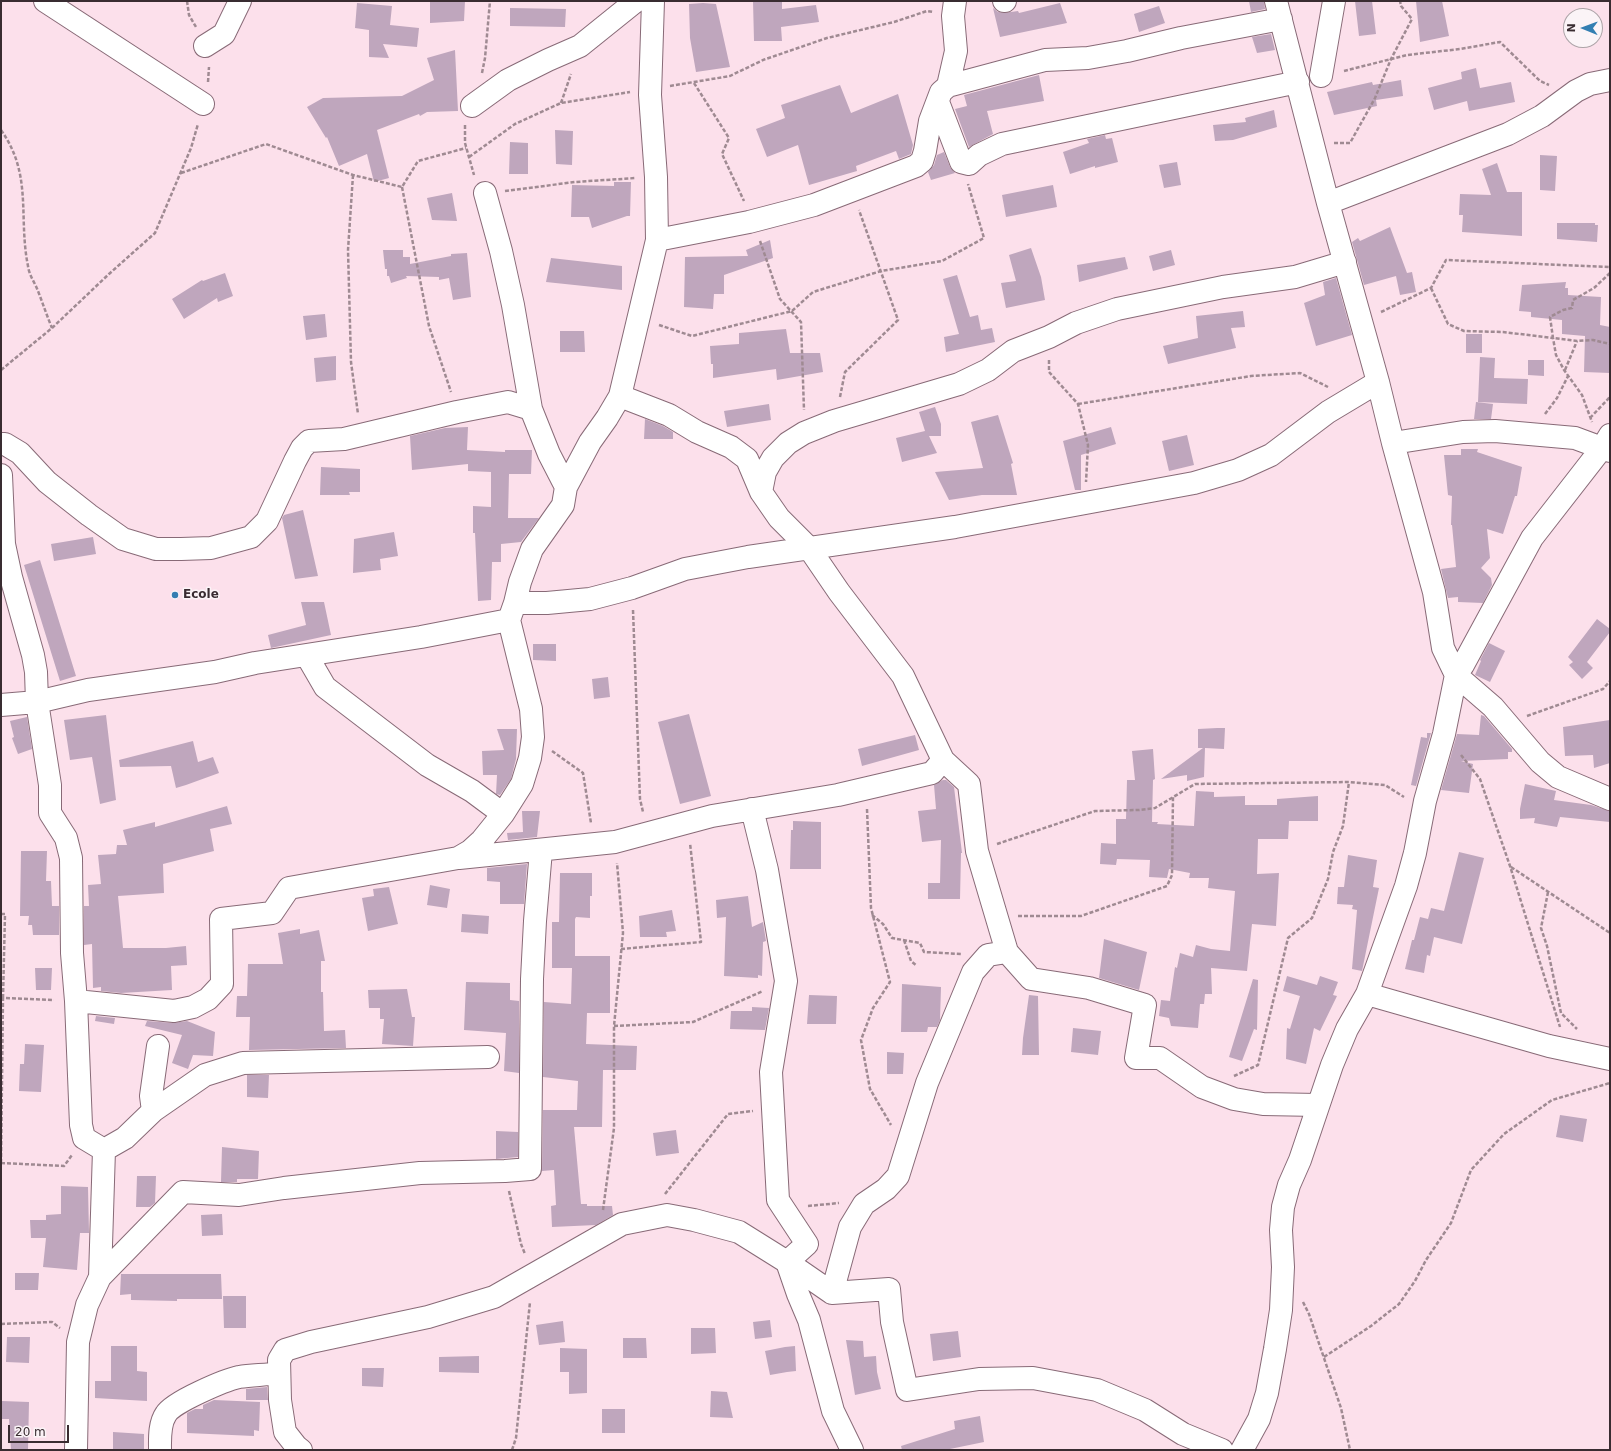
<!DOCTYPE html>
<style>
body{margin:0}
#map{position:relative;width:1611px;height:1451px;overflow:hidden;background:#fce0eb;font-family:"DejaVu Sans",sans-serif}
canvas{display:block}
.frame{position:absolute;inset:0;border:2px solid #392c31;pointer-events:none}
.north{position:absolute;left:1563px;top:8px;width:40px;height:40px;box-sizing:border-box;background:#fbf4f7;border:1px solid #ada4a8;border-radius:50%;rotate:271deg;font-size:11px;font-weight:700;line-height:16px;text-align:center;color:#392c31}
.north::after{content:'';display:block;margin:auto;width:14px;height:18px;background:#337fb2;clip-path:polygon(50% 0,100% 100%,50% 72%,0 100%)}
.scale{position:absolute;left:8px;top:1425px;width:61px;height:18px;box-sizing:border-box;border:2px solid #392c31;border-top:0;padding-left:5px;font-size:12px;line-height:14px;white-space:nowrap;color:#392c31;-webkit-text-stroke:3px #fbf4f7;paint-order:stroke}
</style>
<div id="map">
<canvas width="1611" height="1451"></canvas>
<div class="frame"></div>
<div class="north">N</div>
<div class="scale">20 m</div>
</div>
<script>
const g = document.querySelector('canvas').getContext('2d');
g.lineJoin = 'round';
function fill(path, color) { g.fillStyle = color; g.fill(path, 'evenodd'); }
function stroke(path, color, width, dash) { g.strokeStyle = color; g.lineWidth = width; g.lineCap = dash ? 'butt' : 'round'; g.setLineDash(dash || []); g.stroke(path); }
function label(font, color, halo, rows, align = 'center') {
  g.font = font + ' "DejaVu Sans",sans-serif'; g.lineWidth = 3; g.setLineDash([]); g.textBaseline = 'middle'; g.strokeStyle = halo; g.fillStyle = color; for (const [text, x, y, turn = 0] of rows) {
    g.save(); g.translate(x, y); g.rotate((+turn || 0) * Math.PI / 180); g.textAlign = isNaN(turn) ? turn : align; if (halo) g.strokeText(text, 0, 0); g.fillText(text, 0, 0); g.restore();
  }
}
fill(new Path2D(`
 M430,1H465L464,21L430,23Z
 M753,1H782V9L816,5L819,22L781,27L782,41H754Z
 M1249,1H1264L1265,9L1251,12Z
 M1355,1H1372L1376,34L1359,36Z
 M1416,1H1442L1449,36L1420,42Z
 M357,3L392,6L390,25L419,28L417,47L383,44L389,58L369,57V30L355,28Z
 M703,3L716,4L730,67L696,72L690,38L689,4Z
 M1060,3L1067,23L1000,37L993,8L998,12L1004,13L1018,11L1019,13Z
 M1159,6L1165,23L1139,32L1134,14Z
 M510,8L566,9L565,27L510,26Z
 M1271,34L1275,50L1257,53L1252,37Z
 M455,50L458,111L427,112L420,116L419,114L377,130L389,178L374,182L367,154L339,166L327,137L326,138L307,107L323,98L402,96L434,80L427,58Z
 M1476,68L1480,88L1511,82L1515,102L1469,111L1467,101L1434,110L1428,88L1462,79L1461,72Z
 M1039,75L1044,101L987,111L993,134L969,147L955,109L967,106L964,95Z
 M1401,80L1403,96L1376,100L1377,106L1334,115L1327,92L1372,82L1373,85Z
 M840,85L851,113L898,94L913,145L911,154L899,159L896,151L856,166L857,171L809,185L798,145L767,157L756,129L785,118L781,105Z
 M1274,110L1277,127L1233,140L1215,141L1213,125L1246,122L1245,118Z
 M555,130L573,131L572,165L556,164Z
 M1105,135L1106,139L1112,138L1118,162L1095,168V166L1070,174L1063,152L1089,143L1087,139Z
 M510,142L528,143V174H509Z
 M944,152L950,167L955,173L931,180L928,172L934,165L937,155Z
 M1540,155L1557,156L1555,191L1540,190Z
 M1177,162L1181,185L1164,188L1159,165Z
 M1497,163L1507,192H1522V236L1462,232L1463,215H1459L1460,194L1491,195L1482,169Z
 M614,182H631L630,216H627L592,228L589,217H571L572,185L614,186Z
 M1053,185L1057,207L1006,217L1002,195Z
 M452,193L457,221L432,220L427,198Z
 M1557,223H1595V225H1598L1597,242L1557,239Z
 M1390,227L1407,273L1412,272L1416,292L1400,295L1396,276L1364,285L1352,242L1358,238L1360,241Z
 M770,240L773,258L724,275V294H714L713,309L684,307L685,257L748,256L746,250Z
 M1031,248L1041,277L1045,300L1006,308L1001,283L1016,281L1009,255Z
 M383,250H403V257H410V264L451,256V254L467,253L471,297L453,300L449,278L439,280V277L406,276L407,278L391,283L389,276H387V269H385Z
 M1171,250L1175,265L1153,271L1149,256Z
 M1125,257L1128,269L1079,282L1077,265Z
 M551,258L622,266V290L546,282Z
 M225,273L233,296L218,302L217,298L184,319L172,299L202,280L203,281Z
 M957,275L970,317L978,315L981,330L992,328L995,342L946,352L944,337L959,334L943,279Z
 M1336,278L1352,335L1316,346L1304,303L1325,295L1323,282Z
 M1566,282L1565,288H1568V295L1601,297L1600,325L1610,327V373L1584,372L1585,336L1562,334V320L1531,317V312L1519,311L1522,285Z
 M1243,311L1245,327L1231,328L1236,348L1168,364L1163,346L1198,338L1196,316Z
 M325,314L327,337L306,340L303,316Z
 M786,329L790,353H820L823,372L777,380L776,369L713,378V364H711L710,346L739,344V333Z
 M560,331H584L585,352H560Z
 M1466,334H1482V353H1466Z
 M336,356V380L316,382L314,358Z
 M1480,357L1495,358L1494,378L1528,379L1527,404L1478,402Z
 M1528,360H1544V376L1528,375Z
 M1476,402L1493,404L1491,419H1474Z
 M769,404L771,420L727,427L724,411Z
 M935,407L941,424V436H929L937,453L902,462L896,438L925,431L919,412Z
 M998,415L1013,463L1011,464L1017,495H982L949,500L935,472L983,468L971,422Z
 M645,419L663,426L673,432V439H644Z
 M468,427L467,450L505,452V450H532L531,474H509L508,518H539L521,542L501,544V562H492L491,600L478,601L475,533H473V506L491,507V472L468,471V464L412,470L410,436L445,428Z
 M1111,427L1116,444L1081,455V490H1075L1063,441Z
 M1187,435L1194,465L1169,471L1162,441Z
 M1461,449H1478L1477,452L1522,467L1517,496H1515L1503,534L1487,529L1490,558L1481,568L1491,578L1492,585L1483,603L1458,602V597L1448,598L1441,569L1456,567L1452,525H1451L1452,496L1448,495L1444,455H1461Z
 M321,467L360,469V492H349L350,495H320Z
 M303,510L318,576L295,579L282,518L284,515Z
 M394,532L398,556L380,559L381,570L353,573L354,539Z
 M93,537L96,554L54,561L51,544Z
 M40,560L76,676L60,681L24,565Z
 M301,602H324L331,635L271,648L268,635L306,625Z
 M1597,619L1610,629V632L1587,662L1593,668L1582,679L1569,665L1573,662L1568,657Z
 M1489,643L1505,651L1490,682L1475,675L1481,661L1480,660Z
 M533,644H556V661L533,660Z
 M608,677L610,697L594,699L592,679Z
 M689,714L711,796L680,804L658,722Z
 M106,715L116,800L100,804L92,757L70,760L64,720Z
 M1481,715L1484,716L1512,749V752H1508V759L1461,761L1473,764L1469,793L1441,790L1457,734L1479,735Z
 M27,717L32,749L18,754L12,738L14,737L10,721Z
 M1610,720V763L1594,768L1593,755L1565,756L1563,727Z
 M1217,728H1225L1224,749L1205,748L1204,777L1187,781V775L1161,779L1203,748H1198V729Z
 M497,729H517L516,759L511,779L500,795L496,794L497,775H483L482,751L504,750Z
 M1427,733H1431L1416,786L1411,785L1421,737L1427,738Z
 M915,735L919,750L862,766L858,749Z
 M193,741L198,762L213,757L219,773L186,785L176,788L171,766L120,767L119,760Z
 M1153,749L1155,779L1153,780L1152,822H1158L1157,824L1194,826L1196,791L1214,792V797L1245,796V805H1277V799L1318,796V821H1289L1288,839H1258L1257,874L1279,873L1276,926L1252,924L1247,971L1211,968L1212,994H1205L1204,1004H1200L1198,1028L1171,1026L1169,1018L1159,1016L1161,1000L1170,1001L1175,967L1177,968L1180,953L1193,957L1196,945L1211,949L1230,951L1235,891L1208,888L1209,878H1189L1190,873L1169,869L1167,878L1149,877L1150,860L1117,859L1116,865L1100,864L1101,843L1116,844V819H1126L1127,780H1135L1132,751Z
 M943,780H946L954,787L962,853H961L960,899H928V883H940L941,840L922,842L918,811L936,809L934,785Z
 M1525,784L1556,791L1554,800L1591,805L1610,811V822L1560,817L1557,827L1534,823L1535,818L1520,819V809Z
 M227,806L232,824L210,829L214,851L163,864L164,893L118,896L123,948H166L186,946L187,965L171,966L172,990L121,993L101,991V987L93,988L92,944L84,945V906H89L88,885L101,884L98,855L116,854L117,845H127L123,830L155,822V827Z
 M522,811H540L537,837L508,840L507,833L523,832Z
 M793,821L821,822V869H790L791,830H793Z
 M21,851H47L46,881H51L52,906H59V935H33L32,925H28L29,916H20Z
 M1459,852L1484,858L1462,944L1434,937L1430,956L1427,955L1424,973L1405,969L1412,940H1414L1420,917L1428,919L1431,908L1444,911Z
 M1348,855L1377,860L1373,887L1379,888L1362,971L1352,969L1357,910L1352,909L1353,905L1337,904L1338,887H1344Z
 M527,864L524,904H500V882L487,881V868Z
 M560,873H592V896H590V918L576,917L575,919V956H610V1013H587L586,1044L637,1046L636,1070H603L602,1127H574L581,1204H587V1206H612L613,1215L596,1225L552,1227L551,1206L556,1205L554,1170L542,1171L543,1110H577L578,1081L543,1077L544,1002L571,1004L572,968H552V922H559Z
 M430,885L450,889L447,908L427,905Z
 M389,887L398,924L368,931L362,898L374,896L373,889Z
 M748,896L752,927L763,922L766,941L763,942L762,976L758,975V978L724,976L726,917L717,918L716,900Z
 M672,910L676,931L666,932L667,937H640L639,916Z
 M462,914L489,916L488,934L461,932Z
 M300,929V934L319,930L325,961H321V992H323L324,1031L345,1030L346,1048L249,1050L250,1017H236L237,996H247L248,964H283L278,933Z
 M1104,939L1147,952L1139,990L1099,978Z
 M35,968H52L51,990H36Z
 M1287,976L1317,985L1320,976L1338,982L1333,995L1337,996L1320,1031L1314,1028L1306,1064L1286,1059L1287,1028L1290,1029L1300,996L1283,991Z
 M1253,979L1258,980L1257,1030L1254,1029L1242,1061L1229,1057Z
 M466,982L510,983V1000L519,1001V1073L504,1071L506,1033L464,1030Z
 M902,984L941,987L940,1020L937,1027H928L927,1032H901Z
 M407,989L412,1017H415L413,1046L382,1044L384,1019H380V1008H369L368,990Z
 M809,995L837,996L836,1024H807Z
 M1029,995L1038,996L1039,1055H1022L1023,1038Z
 M752,1007L769,1008L765,1030L730,1029L731,1011H752Z
 M96,1016L115,1018L114,1024L95,1021Z
 M147,1021L173,1023L187,1021L215,1032L213,1056L193,1055L188,1069L172,1063L182,1035L145,1026Z
 M1073,1028L1101,1031L1098,1055L1071,1052Z
 M25,1044L44,1045L41,1092L19,1091L20,1064H24Z
 M887,1052L904,1053L903,1074H887Z
 M247,1075H269L268,1098L247,1097Z
 M1560,1115L1587,1119L1583,1142L1556,1137Z
 M676,1130L679,1153L656,1156L653,1133Z
 M496,1131L518,1132V1157L496,1159Z
 M222,1147L259,1151L258,1179H237V1182H221Z
 M137,1176H156L155,1203L150,1207H136Z
 M61,1186L88,1187L89,1233H80L77,1270L43,1267L46,1238H31L30,1220H46V1215L61,1214Z
 M222,1214L223,1235L202,1236L201,1215Z
 M15,1273H39L38,1290H15Z
 M121,1274H221L222,1299H177V1301L131,1300V1294L120,1295Z
 M223,1296H246V1328H224Z
 M770,1320L772,1337L755,1339L753,1322Z
 M563,1321L565,1342L539,1345L536,1325Z
 M691,1328H715L716,1353L691,1354Z
 M958,1331L961,1357L933,1361L930,1334Z
 M7,1337H30L29,1363L6,1362Z
 M623,1338H646L647,1358H623Z
 M846,1340L863,1341L864,1357L876,1356L877,1372L881,1389L855,1395Z
 M111,1346H137V1371L147,1372V1401L95,1398V1381H111Z
 M795,1346L796,1371L787,1372L770,1375L765,1351L785,1347Z
 M560,1348L587,1349V1393L569,1394V1372H560Z
 M479,1356V1373L439,1372V1357Z
 M362,1368H384L383,1387L362,1386Z
 M267,1387L268,1400H246V1389Z
 M711,1391L727,1392L733,1418L710,1417Z
 M214,1400L260,1402L259,1431L254,1430V1436L187,1433V1413L195,1409H203V1405Z
 M2,1401L29,1402L28,1450H11L9,1419H2Z
 M602,1409H625V1433H602Z
 M980,1416L984,1442L945,1450H902L901,1446L955,1429L954,1421Z
 M113,1432L144,1434V1450H113Z`), '#bfa6bd');
const street = new Path2D(`
 M45,1L203,104
 M1004,1H1005
 M1276,1L1328,203L1378,382L1393,443L1434,592L1443,648L1456,675L1493,707L1540,762L1558,777L1610,799
 M205,46L224,34L240,1
 M1321,76L1334,1
 M948,86L956,51L953,16L955,1
 M938,102L961,162L969,164L979,155L1002,144L1298,82
 M472,106L508,80L548,60L580,46L636,1
 M485,193L501,251L513,305L531,409
 M1328,203L1508,134L1542,116L1576,91L1590,84L1610,80
 M657,240L749,222L814,205L916,166L922,161L925,151L930,121L941,92L948,86L1045,60L1088,58L1127,51L1181,38L1281,19
 M620,396L669,415L697,432L731,447L747,459L761,492L779,518L809,548L839,592L903,676L943,760L969,784L977,851L1007,952
 M1393,443L1463,432L1495,431L1575,438L1610,451
 M1,444H5L20,453L47,482L89,515L123,539L156,549H181L211,548L251,537L267,521L295,461L302,448L309,441L344,439L457,412L508,402L531,409L549,454L566,487
 M1,475L4,544L11,577L33,655L36,672L37,702L50,785V813L66,838L71,858L72,953L76,1001L81,1125L84,1138L104,1150L100,1277L87,1305L78,1342L76,1450
 M761,492L765,472L773,458L788,443L804,433L834,421L959,384L988,370L1013,351L1049,337L1076,323L1117,309L1223,287L1295,277L1345,262
 M515,603H547L590,599L632,588L685,569L748,557L955,527L1194,483L1238,470L1271,455L1328,412L1378,382
 M307,656L325,687L427,765L472,791L503,814
 M1,705L37,702L88,690L215,672L255,663L421,637L509,620
 M752,809L767,870L786,981L771,1072L778,1200L807,1244L787,1262L798,1294L809,1320L833,1411L852,1450
 M459,858L615,842L712,816L838,795L932,773L943,760
 M1367,994L1549,1046L1610,1059
 M76,1001L174,1011L193,1007L208,999L222,984L221,919L272,913L289,888L458,858L470,851L482,840L503,814L522,784L530,758L533,737L531,709L509,620L515,603L520,582L532,549L563,505L566,487L590,442L607,418L620,396L657,240L656,177L650,95L653,1
 M153,1111L151,1096L158,1046
 M104,1150L125,1138L153,1111L205,1075L243,1063L488,1057
 M100,1277L183,1192L239,1195L284,1188L420,1173L505,1171L530,1169L532,979L535,921L541,850
 M832,1293L850,1227L864,1204L886,1189L898,1176L927,1083L973,972L988,955L1007,952L1031,979L1089,988L1145,1005L1136,1058H1160L1202,1087L1234,1099L1263,1104L1318,1105
 M160,1450C160,1439 159,1424 166,1414C173,1402 225,1380 239,1377C252,1375 266,1375 279,1373
 M301,1450L296,1446L285,1432L280,1400L279,1360L285,1350L311,1342L428,1317L494,1297L622,1224L667,1215L694,1220L739,1232L787,1262L832,1293L889,1289L892,1322L907,1390L979,1379L1033,1378L1097,1390L1145,1410L1183,1434L1222,1450
 M1242,1450L1259,1419L1267,1393L1275,1349L1281,1310L1283,1267L1281,1230L1283,1207L1289,1185L1300,1160L1332,1065L1347,1029L1367,994L1406,886L1415,853L1425,801L1444,734L1456,675L1463,665L1532,538L1602,448L1610,435`);
stroke(street, '#886a77', 24);
stroke(new Path2D(`
 M187,1L189,15L196,27
 M1344,71L1407,55L1460,49L1500,42L1540,81L1549,85
 M482,73L485,58L490,1
 M208,82L209,67
 M694,83L729,138L722,154L744,201
 M670,86L730,76L763,60L827,38L894,22L927,11L933,12
 M561,103L571,74
 M465,125V143L474,175
 M1,130C33,175 18,217 28,266C29,275 35,283 38,291C43,304 47,316 52,328
 M1334,143H1350L1375,98L1391,59L1412,19L1401,6L1400,1
 M469,157L515,124L561,103L630,92
 M181,173L266,144L353,175L402,187L418,161L466,148
 M353,175L348,250L351,362L358,414
 M402,187L429,326L451,392
 M505,191L575,182L636,178
 M760,241L780,299L801,322L804,410
 M1610,273L1594,288L1573,300L1572,308L1563,310L1550,317L1553,338L1577,341L1593,340L1610,344
 M1431,288L1448,324L1464,331L1503,332L1553,338L1556,355L1564,370L1582,395L1592,422
 M1381,312L1431,288L1446,260L1610,267
 M659,325L692,336L792,311L813,292L881,271L942,261L984,238L968,184
 M1049,360V372L1078,404L1088,445L1086,482
 M1,370L52,328L109,274L155,233L191,148L198,124
 M1565,370L1577,341
 M840,397L845,372L898,320L859,210
 M1078,404L1251,376L1300,373L1328,387
 M1545,414L1557,398L1568,376
 M1590,418L1610,397
 M633,610L640,799L643,812
 M1527,716L1603,689L1610,681
 M552,751L583,773L591,823
 M1461,755L1480,779L1510,866L1560,1027
 M867,809L871,908L890,982L873,1008L861,1040L870,1089L891,1125
 M997,844L1095,811L1139,810L1155,808L1195,784L1349,782L1385,785L1404,797
 M1511,867L1610,933
 M1548,892L1541,928L1547,946L1561,1013L1577,1029
 M1,914H5L3,998H1
 M872,915L883,924L892,938L920,943L924,952L961,954
 M1018,916H1081L1167,886L1172,875L1173,796
 M904,940L911,961L917,966
 M621,949L701,942L690,843
 M614,1026L693,1022L763,991
 M1234,1076L1258,1065L1288,938L1312,918L1328,879L1333,852L1343,826L1349,782
 M1,1163L3,998L54,1000
 M1,1163L64,1166L72,1155
 M509,1191L521,1244L525,1254
 M665,1194L728,1114L753,1111
 M808,1206L839,1203
 M603,1210L614,1128V1026L623,933L617,863
 M1303,1302L1309,1314L1341,1408L1350,1450
 M1,1324L52,1322L60,1328
 M1324,1357L1371,1326L1399,1304L1415,1281L1426,1260L1451,1223L1471,1170L1504,1134L1552,1100L1610,1083
 M512,1450L516,1438L530,1302`), '#9f8a92', 2.5, [4, 2]);
stroke(street, '#fff', 22);
for (const [x, y, r, color] of [
 [175,595,4,"#337fb2"]
]) { const dot = new Path2D(); dot.arc(x, y, r, 0, 2 * Math.PI); g.fillStyle = color; g.fill(dot); stroke(dot, '#fbf4f7', 1.5); }
label('bold 12px', '#392c31', '#fbf4f7', [
 ["Ecole",183,595]
], 'left');
</script>
